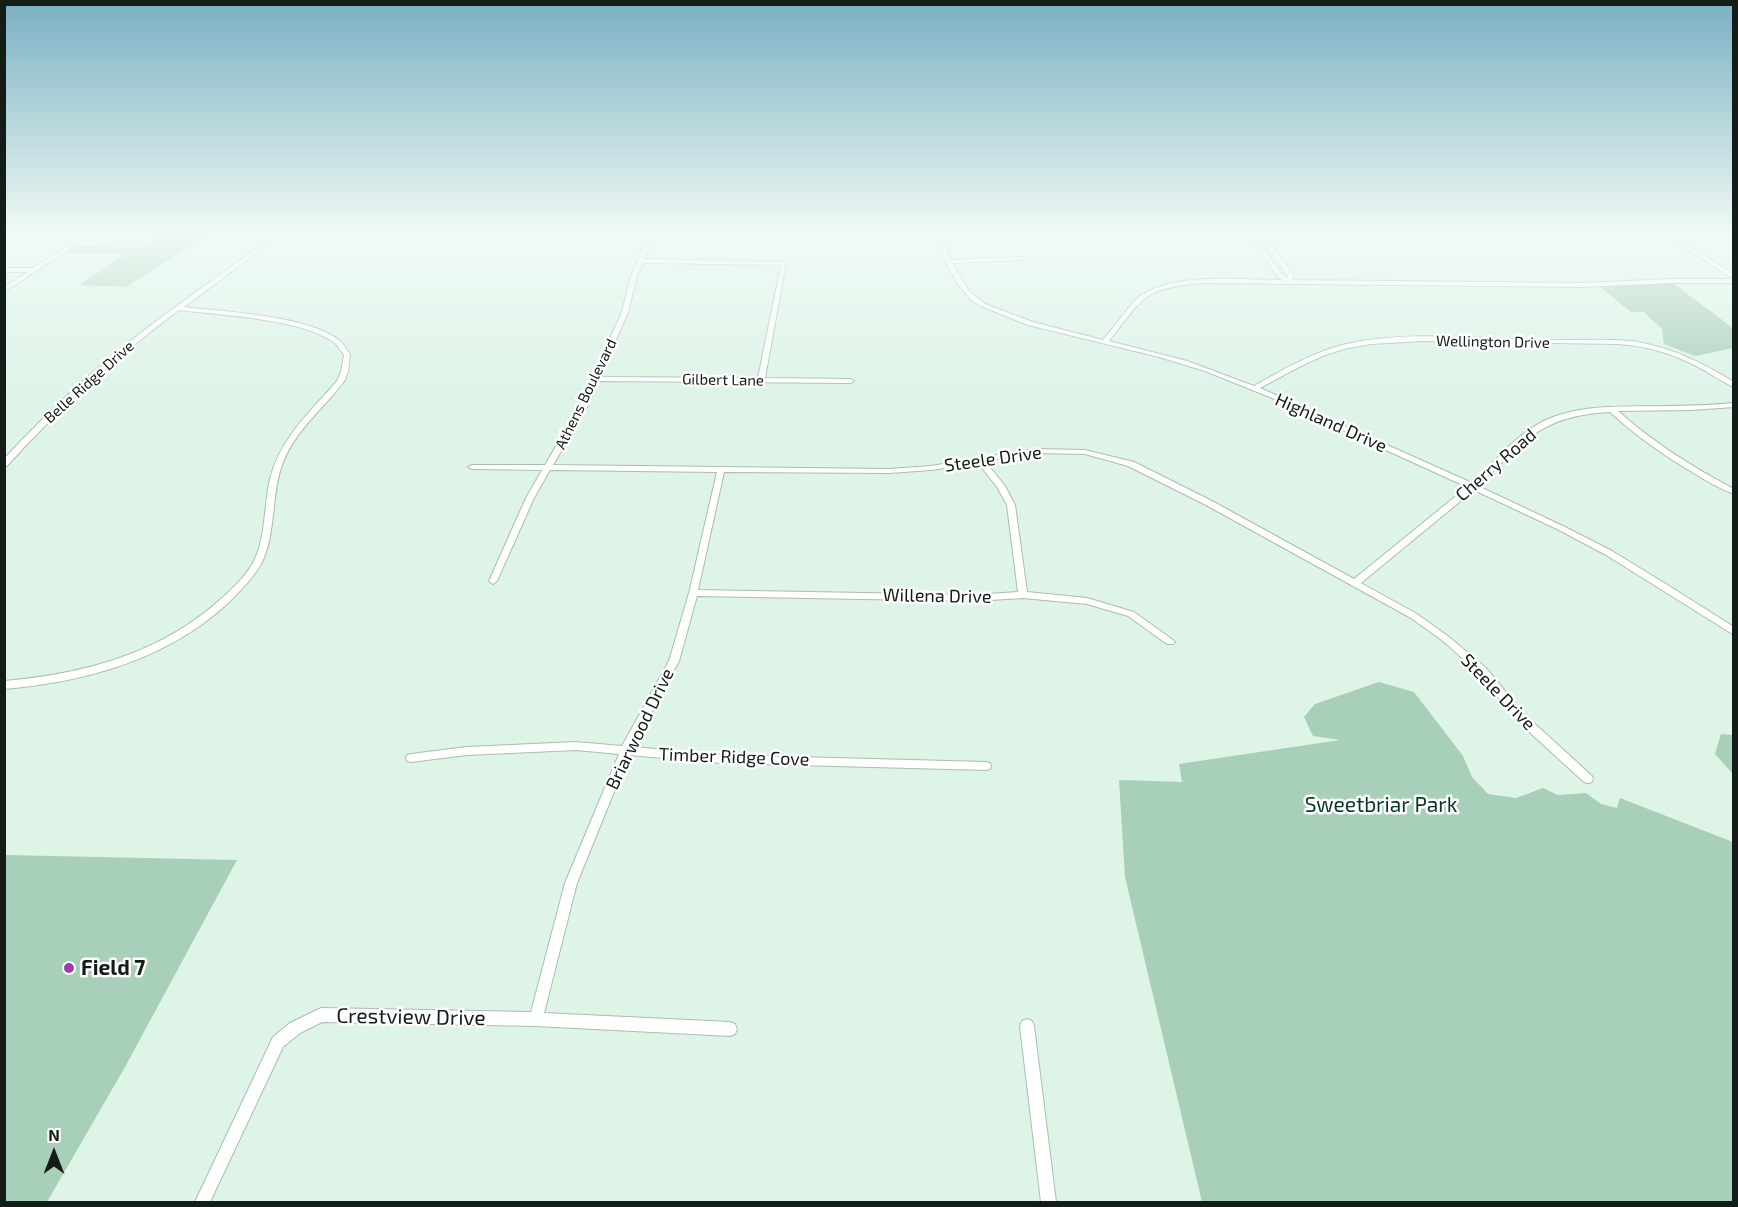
<!DOCTYPE html>
<style>
body{margin:0}
#map{position:relative;width:1738px;height:1207px;overflow:hidden;background:#ddf4e7;font-family:"Exo 2",sans-serif}
canvas{display:block}
.frame{position:absolute;inset:0;border:6px solid #141c17;pointer-events:none}
.north{position:absolute;left:24px;top:1123px;width:60px;height:60px;-webkit-text-stroke:4px #fff;paint-order:stroke;rotate:0deg;font-size:16px;font-weight:700;line-height:24px;text-align:center;color:#141c17}
.north::after{content:'';display:block;margin:auto;width:21px;height:27px;background:#141c17;clip-path:polygon(50% 0,100% 100%,50% 72%,0 100%)}
</style>
<div id="map">
<canvas width="1738" height="1207"></canvas>
<div class="frame"></div>
<div class="north">N</div>
</div>
<script>
const g = document.querySelector('canvas').getContext('2d');
g.lineJoin = 'round';
function fill(path, color) { g.fillStyle = color; g.fill(path, 'evenodd'); }
function stroke(path, color, width, dash) { g.strokeStyle = color; g.lineWidth = width; g.lineCap = dash ? 'butt' : 'round'; g.setLineDash(dash || []); g.stroke(path); }
function label(font, color, halo, rows, align = 'center') {
  g.font = font + ' "Exo 2",sans-serif'; g.lineWidth = 5; g.setLineDash([]); g.textBaseline = 'middle'; g.strokeStyle = halo; g.fillStyle = color; for (const [text, x, y, turn = 0] of rows) {
    g.save(); g.translate(x, y); g.rotate((+turn || 0) * Math.PI / 180); g.textAlign = isNaN(turn) ? turn : align; if (halo) g.strokeText(text, 0, 0); g.fillText(text, 0, 0); g.restore();
  }
}
fill(new Path2D(`
 M160,234H210L125,287L80,285L125,254L66,253L76,246L143,247Z
 M1673,283L1733,328V348L1695,356L1664,344L1662,329L1644,312H1631L1600,287Z
 M1379,682L1414,692L1463,756L1472,777L1488,794L1516,798L1543,788L1558,795L1586,793L1601,804L1617,808L1620,798L1733,842V1202H1202L1125,877L1119,780L1182,782L1179,764L1340,740L1313,736L1304,717L1315,704Z
 M1721,734L1733,735V774L1715,754Z
 M5,855L237,860L125,1067L47,1202H5Z`), '#a8cfb9');
const minor = new Path2D(`
 M86,234H93L4,292V287L28,272H4V268H33Z
 M275,234H282L184,307C226,312 305,315 339,340C344,344 347,350 350,355L348,372L345,380C323,410 293,431 281,468C271,499 276,533 262,562C253,579 240,591 227,604C166,660 85,682 4,689V681C85,674 162,653 222,598C235,586 247,575 255,559C266,534 264,505 270,479C280,438 311,411 337,381L341,372L344,355C341,351 339,347 336,344C306,319 219,315 179,310C117,356 59,408 7,466H4V459C48,411 95,368 146,329C188,296 233,267 275,234Z
 M520,234H526L520,239L517,237Z
 M650,234H656L644,259L786,262L765,378L851,379L854,381L851,383L598,381L587,407L553,465L889,469L931,466L1034,449L1085,450L1134,462L1212,501L1354,579L1467,487L1272,398L1205,371L1159,357L1028,325L981,306L972,301L957,283L947,264L934,234H940L951,260L1023,257L1024,258L1021,260L952,263L969,291L985,304L1033,322L1103,340L1135,300C1167,271 1241,280 1282,280L1278,277L1248,234H1254L1282,275L1287,278L1288,276L1258,234H1264L1294,276L1292,280L1583,283L1671,279H1734V283H1671L1583,287L1203,283C1143,288 1144,297 1109,341L1187,361L1254,386C1284,369 1313,352 1346,344C1404,331 1467,338 1525,340C1561,341 1596,338 1631,341C1669,346 1701,362 1734,382V387C1722,382 1711,374 1700,368C1674,354 1648,346 1618,344L1423,341L1371,344L1348,348L1325,355L1301,366L1260,388L1472,483C1492,464 1510,442 1533,427C1572,402 1625,407 1669,406C1691,406 1712,405 1734,403V407L1691,410L1618,411C1653,442 1692,467 1734,489V494C1721,489 1708,482 1697,475C1666,457 1636,436 1610,412C1539,416 1526,441 1478,486L1565,527L1612,551L1666,584L1734,627V635L1606,555L1559,530L1474,490L1361,583L1417,614L1449,637L1486,668L1523,713L1592,776L1593,779L1592,782L1588,783L1584,782L1515,719L1480,674L1443,641L1411,618L1206,505L1128,466L1085,454L1034,453L985,461L1005,486L1015,505L1027,592L1087,598L1134,612L1173,640L1175,642L1173,644H1167L1128,616L1087,604L1023,598L973,601L697,596L679,661L633,747L721,755L986,762L990,763L991,766L990,769L986,770L721,763L629,755L577,883L544,1013L730,1022L735,1024L737,1029L735,1034L730,1036L536,1026L322,1022L300,1033L283,1047L210,1202H195L273,1037L290,1023L321,1008L531,1012L565,883L619,754L576,750L467,755L411,762L407,761L406,758L407,755L411,754L467,747L576,742L622,746L669,661L689,593L717,472L550,470L534,498L497,581L493,584L489,581L526,498L542,470L472,469L468,467L472,465H545L579,407L622,312L631,276ZM643,263L781,265L758,378L600,377L628,312L637,276ZM978,463L997,487L1007,505L1018,592L973,595L698,590L724,472L889,473L931,470Z
 M1663,234H1670L1734,274V279Z
 M1027,1019L1032,1021L1034,1026L1056,1202H1041L1020,1026L1022,1021Z`);
stroke(minor, '#a8beb1', 2);
fill(minor, '#fff');
const sky = g.createLinearGradient(0, 0, 0, 403);
sky.addColorStop(0, '#79b0c3');
sky.addColorStop(0.58, '#f0faf4');
sky.addColorStop(1, '#f0faf400');
g.fillStyle = sky;
g.fillRect(0, 0, 1738, 403);
for (const [x, y, r, color] of [
 [69,968,6,"#9c3fa8"]
]) { const dot = new Path2D(); dot.arc(x, y, r, 0, 2 * Math.PI); g.fillStyle = color; g.fill(dot); stroke(dot, '#fff', 2); }
label('15px', '#141c17', '#fff', [
 ["Wellington Drive",1493,342,1],
 ["Gilbert Lane",723,380,1],
 ["Belle Ridge Drive",89,382,-42],
 ["Athens Boulevard",586,394,-64]
]);
label('18px', '#141c17', '#fff', [
 ["Highland Drive",1331,423,24],
 ["Steele Drive",993,459,-8],
 ["Cherry Road",1496,465,-41],
 ["Willena Drive",937,596,1],
 ["Steele Drive",1498,692,46],
 ["Briarwood Drive",640,729,-64],
 ["Timber Ridge Cove",734,757,2]
]);
label('21px', '#063823', '#fff', [
 ["Sweetbriar Park",1381,805]
]);
label('bold 21px', '#141c17', '#fff', [
 ["Field 7",81,968]
], 'left');
label('21px', '#141c17', '#fff', [
 ["Crestview Drive",411,1017,1]
]);
</script>
